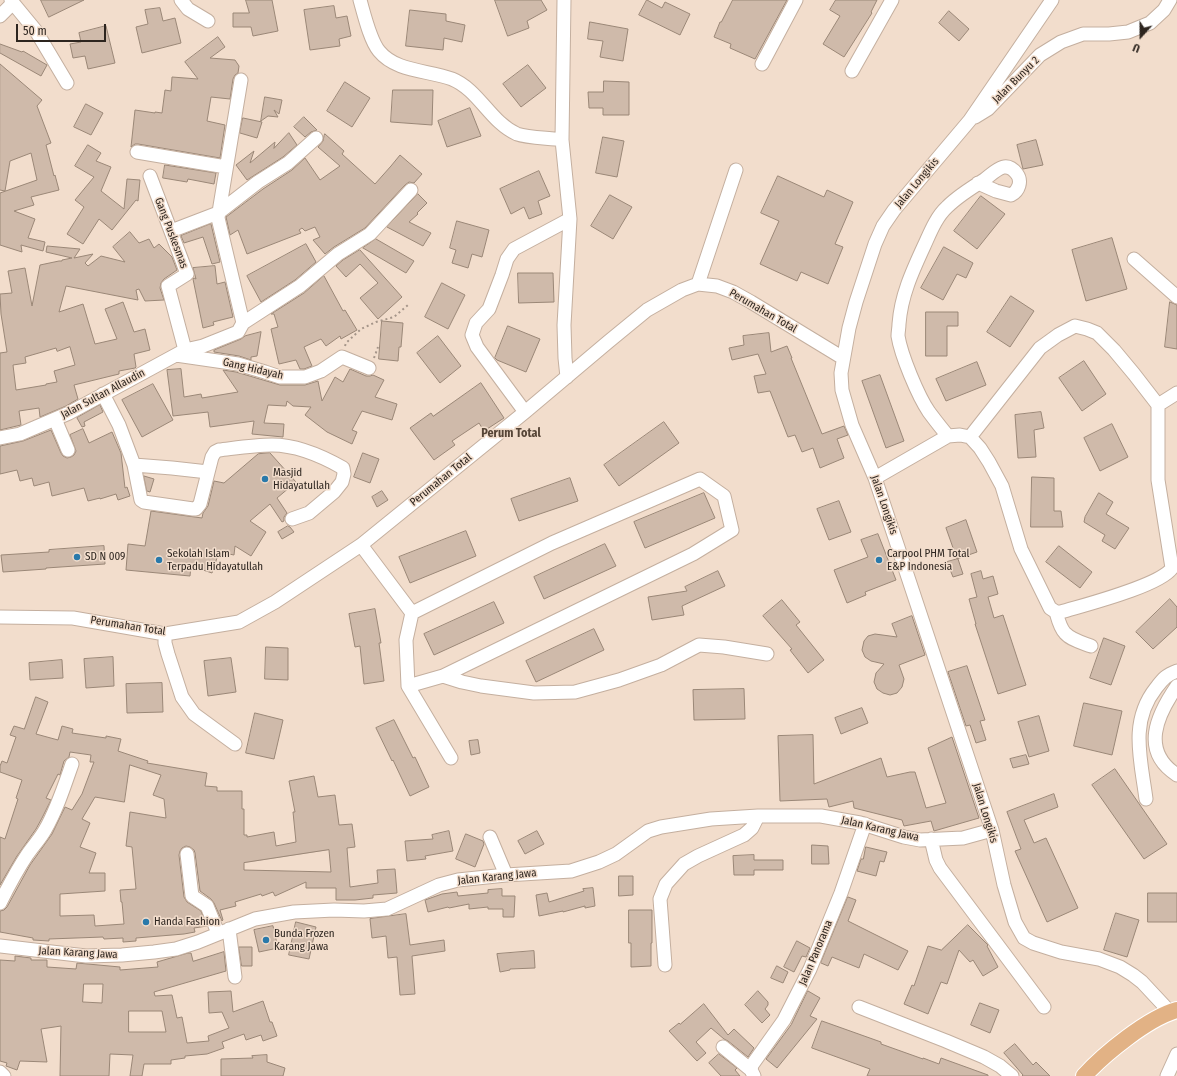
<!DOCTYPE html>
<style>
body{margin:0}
#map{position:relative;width:1177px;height:1076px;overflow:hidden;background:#f2ddcc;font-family:"Fira Sans Condensed",sans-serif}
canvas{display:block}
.north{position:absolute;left:1121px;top:16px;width:40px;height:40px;-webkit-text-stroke:3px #f2ddcc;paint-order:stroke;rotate:201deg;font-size:11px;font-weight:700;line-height:16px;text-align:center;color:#2d251f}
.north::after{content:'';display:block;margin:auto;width:14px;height:18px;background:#2d251f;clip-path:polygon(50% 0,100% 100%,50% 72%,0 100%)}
.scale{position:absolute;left:16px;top:24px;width:90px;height:18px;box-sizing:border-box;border:2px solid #2d251f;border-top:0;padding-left:5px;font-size:12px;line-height:14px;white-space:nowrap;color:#2d251f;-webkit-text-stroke:3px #f2ddcc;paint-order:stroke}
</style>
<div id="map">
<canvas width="1177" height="1076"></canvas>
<div class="north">U</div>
<div class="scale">50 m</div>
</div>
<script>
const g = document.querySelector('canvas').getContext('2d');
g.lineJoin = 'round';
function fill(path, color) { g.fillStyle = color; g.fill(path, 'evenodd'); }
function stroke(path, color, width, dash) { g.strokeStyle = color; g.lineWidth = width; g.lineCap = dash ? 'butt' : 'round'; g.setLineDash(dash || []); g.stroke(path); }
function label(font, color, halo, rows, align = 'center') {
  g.font = font + ' "Fira Sans Condensed",sans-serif'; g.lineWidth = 3; g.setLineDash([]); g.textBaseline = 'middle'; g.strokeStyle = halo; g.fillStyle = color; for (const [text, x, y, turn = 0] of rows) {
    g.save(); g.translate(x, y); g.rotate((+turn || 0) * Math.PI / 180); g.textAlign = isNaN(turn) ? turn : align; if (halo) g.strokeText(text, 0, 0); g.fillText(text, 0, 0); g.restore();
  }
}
const building = new Path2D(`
 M41,0H84L49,17Z
 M246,0H272L278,31L253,36L251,27H233V13H249Z
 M495,0H541L547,10L527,21L529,28L508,36Z
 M647,0L662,8L665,2L690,14L680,35L639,15Z
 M733,0H787L755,59L730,48L731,44L714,37L720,22H721Z
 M836,0H877L871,12L872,13L844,57L823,44L840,16L830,10Z
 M334,6L336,18L347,16L351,36L339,39L340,46L310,50L304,10Z
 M160,8L163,21L175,18L181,43L142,53L136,27L148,24L145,10Z
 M410,10L446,14V21L465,25L462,42L444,38L443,50L406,46Z
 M949,11L969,29L959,41L939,23Z
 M590,22L628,29L623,61L600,57L603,41L588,39Z
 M106,26L115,63L88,69L85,56L73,58L70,44L81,42L79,33Z
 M218,37L225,47L210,58L235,60L239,66L238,73L235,75L233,79L230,99L211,97L207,121L225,125L220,158L138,144H135L131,147L135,110L155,113V112L162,113L165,90L171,91L172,77L198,79L185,62Z
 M0,44L22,52L23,51L47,65L41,76L0,53Z
 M0,64L42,100L37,106L51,143L46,145L54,176L55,175L59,190L31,197L34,205L14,211L35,219L28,238L45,242L43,251L21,245L22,252L0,245V193L37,180L31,153L10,161L5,191L0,190Z
 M528,65L546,88L521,107L503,84Z
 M604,81L629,82V115H603V108H589L588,92H603Z
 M345,82L370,98L352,127L327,111Z
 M393,90H433L432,125L391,122Z
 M265,97L282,100L279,114L274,110L278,117L268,116L261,121Z
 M86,104L103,113L91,135L74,127Z
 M470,108L481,136L447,147L438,121Z
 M304,117L317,130L311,132L305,137L294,127Z
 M243,118L262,122L257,138L240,133Z
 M289,133L297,145L283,157L247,180L236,165L254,151L250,163L275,142L274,148Z
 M325,134L344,151L342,154L375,184L391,166L400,155L422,174L414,183L409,182L405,185L365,228L334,247L325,254L313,240L320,237L315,227L305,231L302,228L299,230L301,233L247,254L238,230L230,235L226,217L263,189L292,170L305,158L320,180L340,166L318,147L323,141L324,136Z
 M603,137L624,141L617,177L596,173Z
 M1036,140L1043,165L1023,169L1017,145Z
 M88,145L101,153L96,161L111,167L101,191L124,209L127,179L140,180L138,201L136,200L112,230L99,219L83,244L67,234L84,207L75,200L94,177L75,166Z
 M165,165L216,173L214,184L188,179L187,182L163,178Z
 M539,171L550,196L538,201L542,214L529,219L524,207L511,214L500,189Z
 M778,176L824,197L827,190L853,202L835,244L843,247L828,284L801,272L797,281L760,264L779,221L761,213Z
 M418,194L427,203L417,213L418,214L409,222L431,233L423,246L387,227Z
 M610,195L632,207L613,239L591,226Z
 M981,196L1005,214L977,249L954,231Z
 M457,221L489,230L482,257L472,254L468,268L452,263L456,250L450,248Z
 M211,224L220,262L212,264L203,237L184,243L181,236Z
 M130,232L139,243L149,239L154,248L159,244L172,257L177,270L164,279L161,283L160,288L164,300L145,301L139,289L136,290L138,300L66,286L59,312L83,304L95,344L117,339L105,309L123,302L134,332L145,329L150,350L134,354L136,367L135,368L119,371V374L74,385L78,399L66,406L40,417L39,408L19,411L21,425L0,430V353L7,352L1,314L0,294L12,293L8,271L25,268L32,306L40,265L59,261H62V260L72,258L46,252L47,246L80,249L74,258L93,254L85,263L88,266L101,256L125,262L113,247ZM70,347L75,365L54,371L57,382L46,384V385L16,390L13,365L26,363L25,357L56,348L57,351Z
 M1112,238L1127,289L1086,301L1072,250Z
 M376,239L414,261L406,273L363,248Z
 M306,244L316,262L295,280L261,302L247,276Z
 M944,247L973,263L966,278L957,274L943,300L921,288Z
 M360,250L402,297L378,319L360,298L378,283L360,264L346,277L336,266L343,260Z
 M215,266L217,284L225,282L233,317L213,322L214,325L203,328L193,279L194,278L196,279L193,268Z
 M518,273H553L554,302L519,303Z
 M324,276L343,311L345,310L357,330L341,339L340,336L326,346L321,339L304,347L312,366L304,369H300L296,360L279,364L271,329L278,327L274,314H271L304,293Z
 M442,283L465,295L448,329L425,317Z
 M1011,296L1034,311L1010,347L987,332Z
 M1170,302L1177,305V349L1165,347Z
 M926,312H958V326H947V356H926Z
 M382,321L403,323L401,347H399L398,361L379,359Z
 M508,326L540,339L526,372L497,360L495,358Z
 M261,332L257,356L251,357V360L239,356L214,352V350L241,339L245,336Z
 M769,333L771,352L787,346L792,358H791L822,434L844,426L848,435L837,439L844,458L820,468L813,448L802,452L795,435L788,437L770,391L758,393L754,376L766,374L758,354L732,360L729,348L744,345L743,336Z
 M438,336L461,366L440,383L417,353Z
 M1084,361L1106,394L1082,411L1059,378Z
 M977,362L986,385L946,401L936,379Z
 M181,369L184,397L201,394L202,398L238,392L223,370L236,372L280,385H305L318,381L322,401L335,377L343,382L350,369L366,376H370L373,375L384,380L375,397L397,404L392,420L362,411L352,430L357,432L352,444L327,432L305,415L311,407L293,406L287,401L286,406L268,405L264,423L284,424L283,437L252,434L254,421L210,427L208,412L173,416L167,370Z
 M880,375L904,441L886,448L862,381Z
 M481,383L504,418L484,431L479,423L452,441L455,445L434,460L410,428L431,413L433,416Z
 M153,384L173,420L142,437L122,400Z
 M100,405L103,412L84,422L85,426L82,427L77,418Z
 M1041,412L1044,428L1034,430L1036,457L1018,458L1015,415Z
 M664,422L679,443L619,486L604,465Z
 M1112,424L1128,457L1100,471L1084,438Z
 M83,429L89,443L112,432L121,453L125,488L127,487L130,496L118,500L116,494L100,499V498L88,501L84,488L52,496L49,482L34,486L32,478L20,481L17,470L0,474V446L23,441L51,430L61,453L63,456L67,458L71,457L74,455L76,451L70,435Z
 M270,453L296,482L277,498L287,513L284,517V521L282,522L270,504L250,521L266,532L251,556L235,546L234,555L219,552L212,573L191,566L190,576L126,570L128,544L145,546L151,511L202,518L203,513L208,506L214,481L224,483L258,454Z
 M363,453L379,459L370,483L354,477Z
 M144,476L154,479L150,492L147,491Z
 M1032,477L1054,478V511H1061L1063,527H1031Z
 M570,478L578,501L519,521L511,499Z
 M382,491L388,500L377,507L372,497Z
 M704,493L715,518L645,548L634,522Z
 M1099,493L1113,502L1106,514L1129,528L1115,549L1102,541L1105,535L1084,522L1085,517Z
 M839,501L851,532L829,540L817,509Z
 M966,520L977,552L957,559L946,528Z
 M288,526L290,527L294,532L282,539L278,532Z
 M466,531L476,556L410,583L399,557Z
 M878,534L896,580L865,592L866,595L847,603L834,570L868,557L861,540Z
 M605,544L616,566L544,599L534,577Z
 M104,546L105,564L46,568V569L3,572L1,555L49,552V550Z
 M1059,546L1092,572L1080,588L1046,562Z
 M958,559L963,574L953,577L947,562Z
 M718,571L725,586L682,606L684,615L652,620L648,597L687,591L685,587Z
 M981,571L983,579L993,576L998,594L988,597L994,618L1003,615L1026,685L998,694L975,624H976L969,599L977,597L971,574Z
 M1170,599L1177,607V627L1153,649L1136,632Z
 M782,600L800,622L796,625L824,660L808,673L790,650L792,649L763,616Z
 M494,602L504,623L434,655L424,634Z
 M375,609L381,643H379L384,681L364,684L360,646L355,647L349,614Z
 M912,616L925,655L899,665L904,679L902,687L897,693L890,695L883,693L877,689L874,682L876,673L884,664L871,661L865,657L862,650L864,641L868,636L875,634L897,637L892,624Z
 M594,629L604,650L536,682L526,661Z
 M1104,638L1125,646L1111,685L1090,678Z
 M266,647L288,648V680L265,679Z
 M113,657L114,686L86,688L84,659Z
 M231,658L236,692L208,696L204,661Z
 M62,660L63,678L30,680L29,663Z
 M967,666L985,720L980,721L986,740L976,743L970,725L966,726L948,672Z
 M162,683L163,712L127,713L126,684Z
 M744,689L745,719L694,720L693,690Z
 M36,697L48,702L36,734L58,740L62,726L73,729L72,733L106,738V736L121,739L118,751L148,761L147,763L207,773L205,786L217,787V791H242V809H244V835H247V837L274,832L276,846L296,842L293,812H295L289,781L314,776L318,797L335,795L339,825L352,824L355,847L347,848L350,887L378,883L377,870L395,869L397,893L373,895V898L355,900H336V888H306V882L275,896L273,892L262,896L261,894L235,902L236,906L220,910L223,920L222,921L214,903L211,899L200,891L195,853L194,850L190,847L186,846L182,848L180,851L179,855L184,897L187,902L201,911L207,926L194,928L195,932L184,934L136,938V941L123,942V938L104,939L103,937L49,939V941L33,940V938L0,932V911L4,910L7,907L30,865L52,834L65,807L72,810L82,794L94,762H90L91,755L70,752L69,757L64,761L60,775L58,774L46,798L51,800L42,818L36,829L17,856L0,885V837L5,839L18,799L16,798L22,780L0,772V766L2,761L7,763L16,737L10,735L14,726L24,729ZM130,765L161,775L153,795L164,799L166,818L130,812L126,846L132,847L136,889L120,890L121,902H122L124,924L95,926L94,915L60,916V894L105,891V873H89L96,853L80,847L90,823L82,819L95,797L124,802ZM329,850L331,872L244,870V863Z
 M1084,703L1122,711L1112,755L1074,746Z
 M862,708L868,723L841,734L835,718Z
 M255,713L283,720L274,759L246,753Z
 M1039,716L1049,751L1029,757L1018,722Z
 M394,720L413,758L415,757L429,787L410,796L393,760L392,761L376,728Z
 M813,735L814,784L881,758L887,777L910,772H915L926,808L946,803L928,748L952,737L979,818L934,831L931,821L904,826L902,820L854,808L853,801L829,807L827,799L780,801L778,736Z
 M478,740L480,753L471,755L469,741Z
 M1026,755L1029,764L1013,768L1010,759Z
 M1115,769L1167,844L1144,859L1092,785Z
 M1054,794L1058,807L1024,820L1034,843L1046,838L1078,908L1047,922L1015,851L1021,849L1007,812Z
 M449,831L453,851L425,856L426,859L407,861L405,841L433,839L432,835Z
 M537,831L544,844L525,854L518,841Z
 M466,834L483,841L484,844L475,867L456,859Z
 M812,845L828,846L829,864H812Z
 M866,847L887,852L884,862L880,861L876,876L857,871L861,859H863Z
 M754,855V860H783V870H754V875H734L733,856Z
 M619,876H633V895L619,896Z
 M593,888L595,906L585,908V906L563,912V911L539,916L536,895L547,893L549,902L584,891L583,889Z
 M502,889V896H515L514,917H503V909H488V907L469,909V904L449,908L448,907L428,912L425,900L442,894L457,892L458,896L488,893V890Z
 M1148,893H1177V922H1148Z
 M848,897L856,900L848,921L908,951L898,970L864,954L859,968L832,957L828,966L821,963Z
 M629,910H652V943H651V966L631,967V943H629Z
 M1116,913L1139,920L1127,957L1104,950Z
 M406,914L410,945L444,940L445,951L412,956L415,994L400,995L397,957L388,958L386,936L372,938L370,919Z
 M296,922L316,927L309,959L289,955Z
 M968,925L988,945L987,946L998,967L983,976L973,960L970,962L959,950L947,984L941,982L928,1014L904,1004L912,985L914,986L928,946L941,950Z
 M273,926L278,948L259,952L254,930Z
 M797,941L810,948L806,957L802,956L794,972L784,967Z
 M239,947H252V966H242Z
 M534,951L535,968L510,969V970L500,972L497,954Z
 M224,952L226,971L154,992L155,996L172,995L177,1018L182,1017L187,1043L209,1041L208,1036L229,1028L222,1012L209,1013L208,992L231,991L233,1012L263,1001L270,1022H272L277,1036L263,1041L261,1035L246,1040L244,1034L222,1042L224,1048L207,1054L185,1056V1058L171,1060V1064H144L142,1076H130L133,1055L110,1054L109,1076H60L61,1026L41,1029L47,1062L20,1061L17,1070L6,1066L7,1063L0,1061V960L15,961V956L31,958V960H47V967L76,969L77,963L120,967V970L158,967L157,962L188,953H191L193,961ZM84,984H103L102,1003L83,1002ZM129,1011H162L166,1032H129Z
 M777,966L788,972L783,983L771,978Z
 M758,991L768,1002V1005L765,1009L770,1015L762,1023L745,1005Z
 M808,991L820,998L810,1016L817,1019L777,1068L766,1059L791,1025Z
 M980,1003L999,1010L990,1033L971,1025Z
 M704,1004L728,1035L734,1029L754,1048L748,1057L728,1041L724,1039L711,1028L696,1042L706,1053L697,1061L669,1031L679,1023L680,1024Z
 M822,1021L881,1042V1044L923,1059V1058L939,1064L941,1058L988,1075V1076H867L870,1069L812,1048Z
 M1015,1044L1033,1065L1036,1062L1050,1076H1022L1023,1075L1004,1053Z
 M719,1054L737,1068L735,1070L740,1076H721L709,1063Z
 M267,1055V1062L285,1068L283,1076H221V1059L253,1058L252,1056Z`);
fill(building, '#cfbaaa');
stroke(building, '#9a8777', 1);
const minor = new Path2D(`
 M181,0L188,9L208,21
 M360,0C364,14 370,40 379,51C396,72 428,70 452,79C479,90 490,122 517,134C528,138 550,138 562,140
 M564,0L562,140L570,219L564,325L565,358L567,377
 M1052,0L970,120L894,210L883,226L875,244L856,302L849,328L841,373L842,390L852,425L875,478L992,830L1004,885L1015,922L1024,938L1033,943L1061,952L1099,959L1120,967L1133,975L1142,982L1170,1012
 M13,3L36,31L67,83
 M0,16L13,3L11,0
 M762,64L796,0
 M852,71L892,0
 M241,80L218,218L243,323
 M975,117L988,109L1040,55L1061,42L1083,34H1109L1128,32L1150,23L1164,10L1170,0
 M137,152L226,167
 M150,176L187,274L168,286L185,350
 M171,231L218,213L258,182L288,163L316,138
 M1134,259L1177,297
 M698,284L736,170
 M176,355L238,364L265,372L280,377H305L321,371L342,357L369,368
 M103,394L119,425L134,465L141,500L144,502L193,509H196L200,504L212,457L215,452L219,450C236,448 255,445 272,445C296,445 322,456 343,468L344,474L342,482L334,492L309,513L292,519
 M1158,405L1177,393
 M525,412L477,347L472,335L476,323L489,309L502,275L507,259L514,249L570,219
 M55,419L68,450
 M948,436C941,428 935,420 929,412C918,396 901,355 898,336C898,332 899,328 899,324C901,296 912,272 924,246C930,233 936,217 947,207C958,196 971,188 984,180C994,173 1005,158 1017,174C1022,181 1019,191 1011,195L996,191L978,183
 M0,438L20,434L69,413L185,350L203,346L238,332L243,323L300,286L338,254L370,234L411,190
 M134,465L172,468L208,472
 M875,478L948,436L960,435L970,437L980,448L989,462L1002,486L1021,549L1050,608L1056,612H1061C1084,605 1160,586 1172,568L1158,480V405L1134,374L1114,350L1097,333L1087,329L1075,326L1058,335L1040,348L970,437
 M361,545L412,613L406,640L408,686L451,758
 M1056,612C1058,619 1060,628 1065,633C1071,640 1083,643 1091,646
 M0,617L73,618L165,634L239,622L275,602L361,545L525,412L608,342L647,310L682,290L698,284L717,286L733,292L751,302L843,358
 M165,634V643L168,654L182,697L194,714L235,744
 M443,676L462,682L481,686L534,693L575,692L619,680L661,665L699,645L724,647L767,654
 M408,686L443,676L693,554L732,530L724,496L700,479L552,543L412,613
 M1177,686C1157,715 1140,751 1177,775
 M1146,799C1141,760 1129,722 1156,688C1163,679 1166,675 1177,671
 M490,837L506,875
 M931,839L936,860L940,868L1044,1007
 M187,854L192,896L207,906L218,933
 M0,903C8,887 17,870 27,855C33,846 40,839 45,830C57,809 64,787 72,764
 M229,929L235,977
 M0,946L86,956L122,955L154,952L176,949L198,942L255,919L294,912L334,910L364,911L387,909L439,885L458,880L506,875L571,871L599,862L616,854L648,831L661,827L711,819L758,816H821L860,823L904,837L920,840L963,838L992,830
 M665,965L660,899L666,884L684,864L698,856L744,835L752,828L758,816
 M859,1007L946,1041L984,1057L1000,1066L1012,1076
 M723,1047L751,1070
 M0,1072L4,1076
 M754,1076L751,1070L752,1065L784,1020L810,969L841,893L865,824
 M1167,1076L1177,1054`);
const major = new Path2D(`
 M1084,1076C1104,1054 1148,1018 1177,1010`);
stroke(minor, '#c4af9f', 15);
stroke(major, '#fff', 18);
stroke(new Path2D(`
 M345,346L346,343L361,329L376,322L394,317L408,305
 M374,358L378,347`), '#a59589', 2, [2, 3]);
stroke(minor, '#fff', 13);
stroke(major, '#e2b285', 16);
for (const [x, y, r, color] of [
 [265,479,4,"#2979aa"],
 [77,557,4,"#2979aa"],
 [159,560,4,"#2979aa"],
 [879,560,4,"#2979aa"],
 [146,922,4,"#2979aa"],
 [266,940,4,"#2979aa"]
]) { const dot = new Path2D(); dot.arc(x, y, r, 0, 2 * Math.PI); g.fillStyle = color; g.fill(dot); stroke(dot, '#f2ddcc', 1.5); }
label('11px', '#2d251f', '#f2ddcc', [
 ["Jalan Bunyu 2",1016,80,-45],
 ["Jalan Longikis",917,183,-50],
 ["Gang Puskesmas",171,233,69],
 ["Perumahan Total",763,311,30],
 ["Gang Hidayah",253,369,13],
 ["Jalan Sultan Allaudin",103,394,-28],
 ["Perumahan Total",441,480,-39],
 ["Jalan Longikis",884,505,71],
 ["Perumahan Total",128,626,9],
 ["Jalan Longikis",985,813,73],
 ["Jalan Karang Jawa",880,829,13],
 ["Jalan Karang Jawa",497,877,-6],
 ["Jalan Karang Jawa",78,953,3],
 ["Jalan Panorama",816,953,-67]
]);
label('11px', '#2d251f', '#f2ddcc', [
 ["Masjid",273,473],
 ["Hidayatullah",273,486],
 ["Sekolah Islam",167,554],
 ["Terpadu Hidayatullah",167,567],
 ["Carpool PHM Total",887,554],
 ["E&P Indonesia",887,567],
 ["SD N 009",85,557],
 ["Handa Fashion",154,922],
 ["Bunda Frozen",274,934],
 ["Karang Jawa",274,947]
], 'left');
label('bold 12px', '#564537', '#f2ddcc', [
 ["Perum Total",511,434]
]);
</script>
